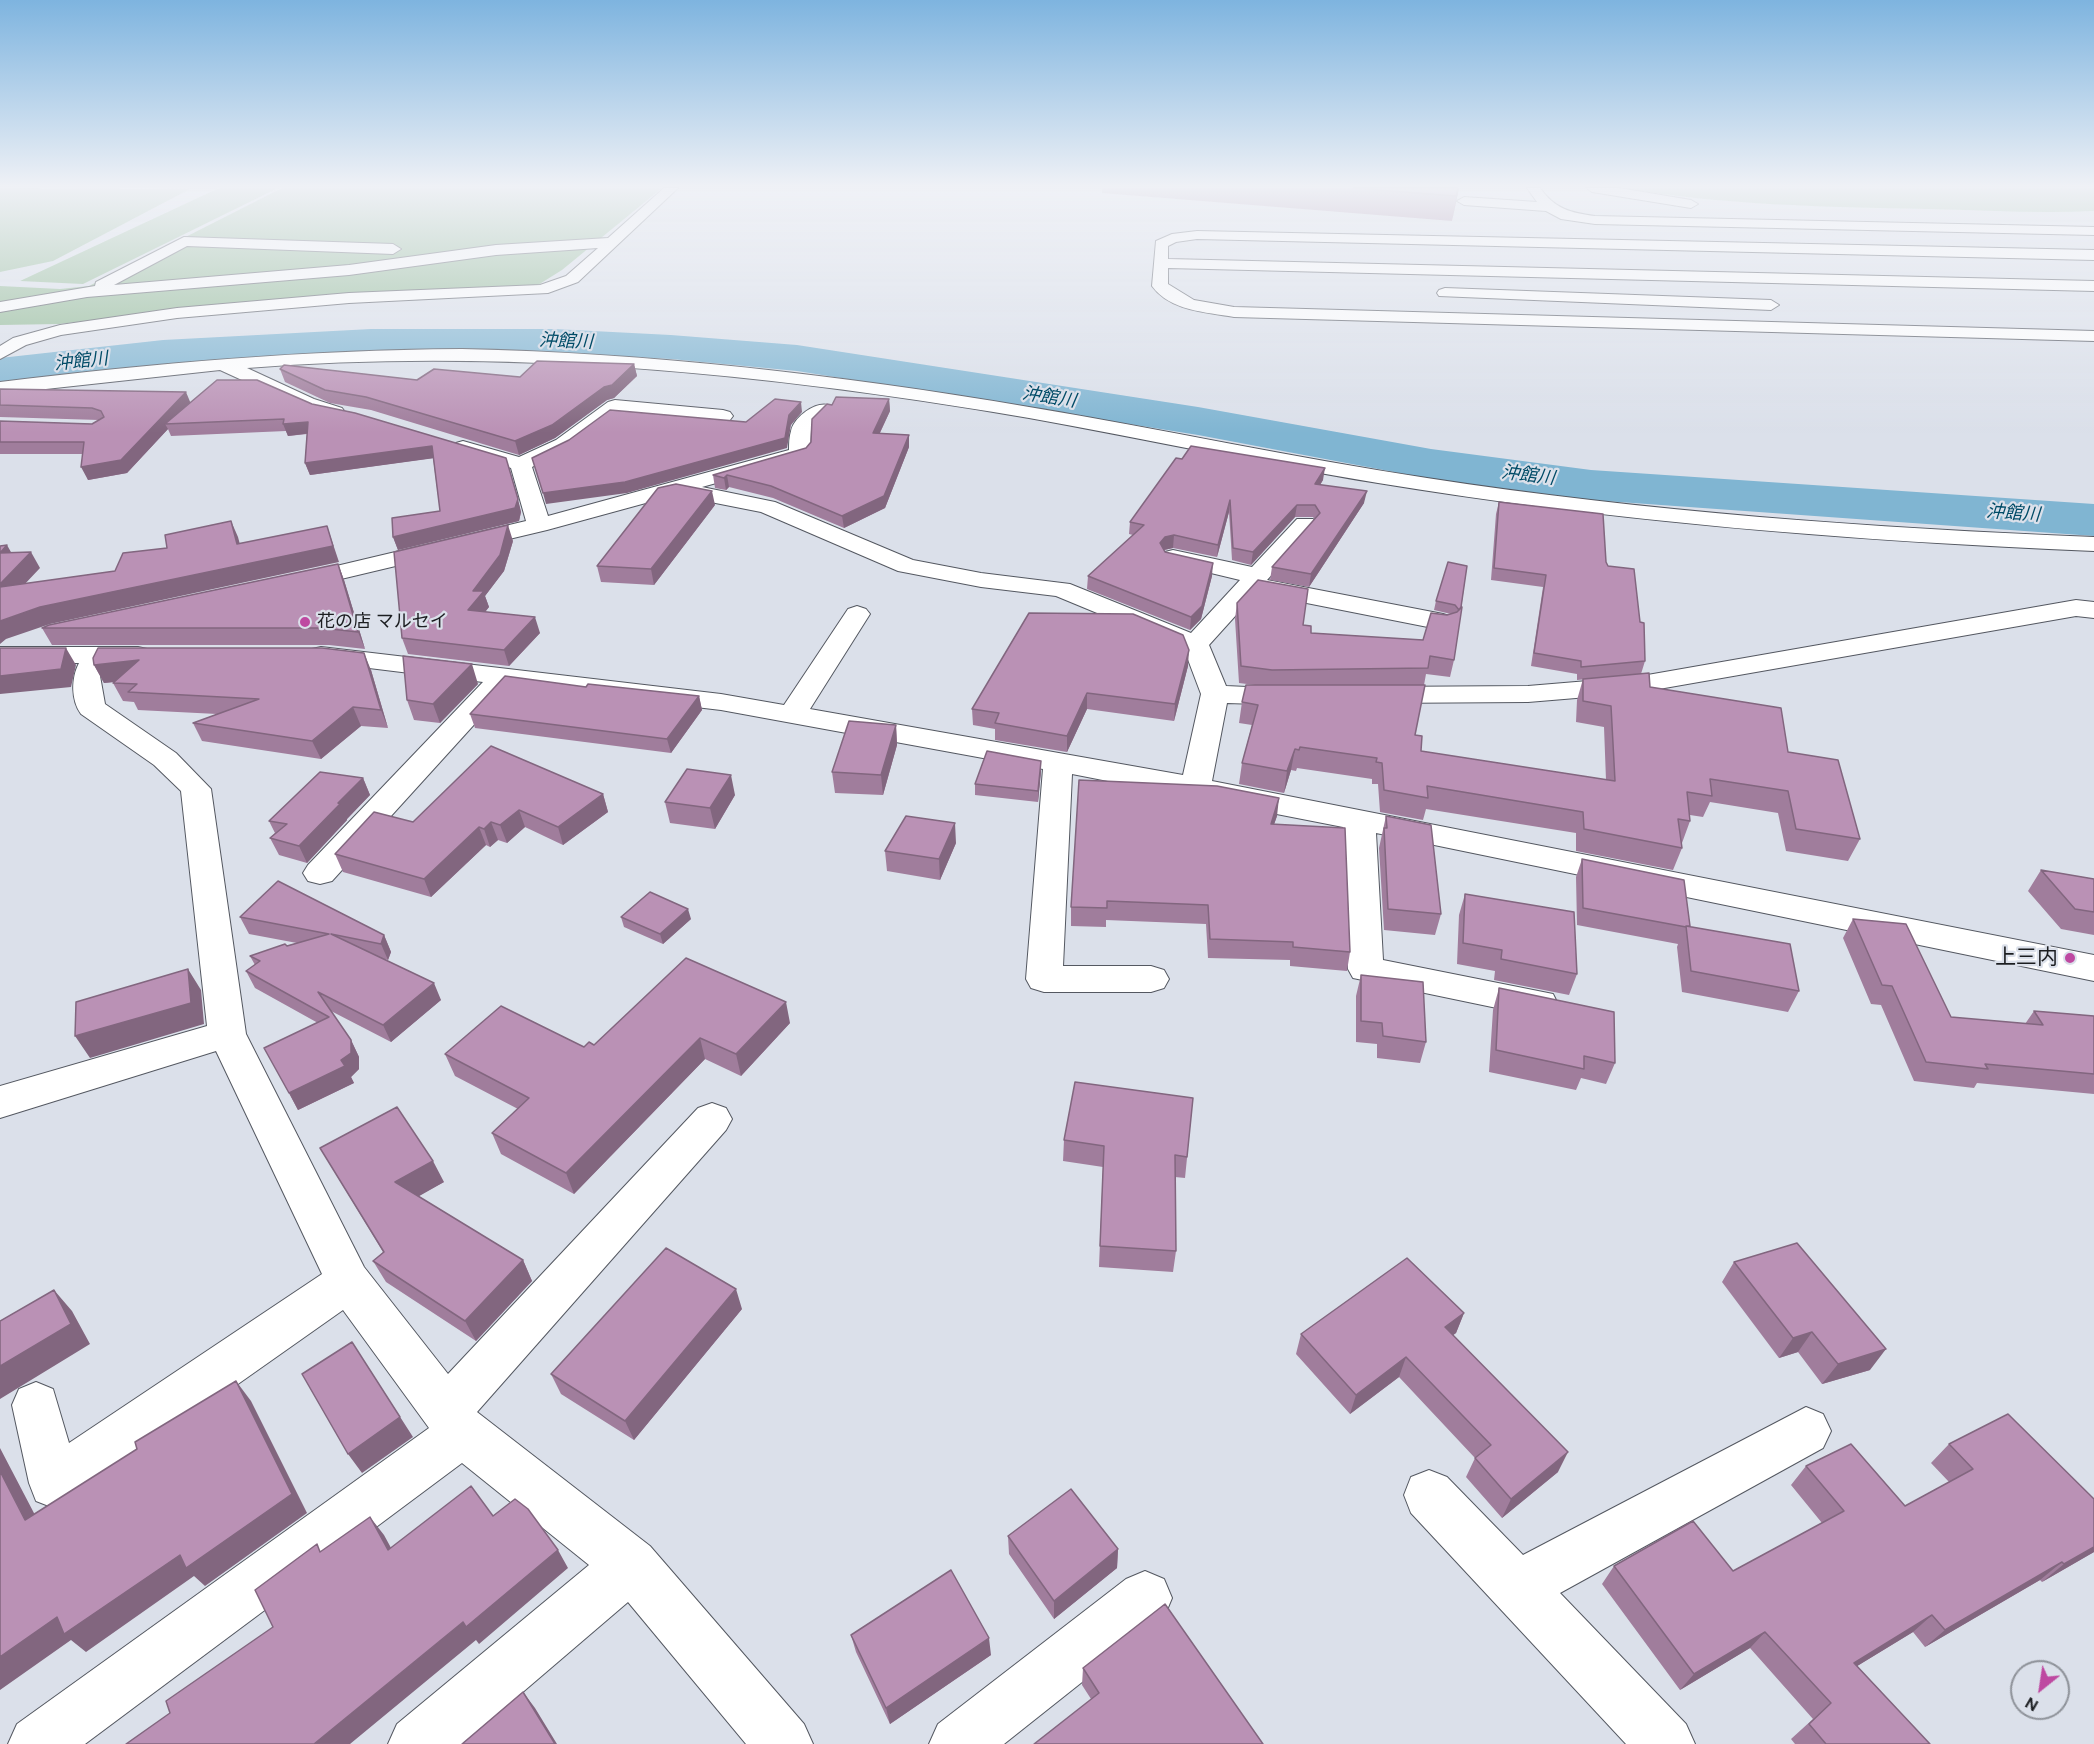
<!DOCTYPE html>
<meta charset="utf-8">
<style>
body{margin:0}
#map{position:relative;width:2094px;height:1744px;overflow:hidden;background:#dbe0ea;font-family:"DM Sans",sans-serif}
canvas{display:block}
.north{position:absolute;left:2010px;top:1660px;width:60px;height:60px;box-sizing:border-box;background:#dbe0ea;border:2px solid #8e9299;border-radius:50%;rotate:210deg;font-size:16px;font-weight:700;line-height:24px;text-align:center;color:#1b1d20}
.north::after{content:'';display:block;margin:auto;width:21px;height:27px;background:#be49a1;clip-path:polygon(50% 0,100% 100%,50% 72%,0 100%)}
</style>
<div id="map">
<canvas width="2094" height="1744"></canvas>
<div class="north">N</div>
</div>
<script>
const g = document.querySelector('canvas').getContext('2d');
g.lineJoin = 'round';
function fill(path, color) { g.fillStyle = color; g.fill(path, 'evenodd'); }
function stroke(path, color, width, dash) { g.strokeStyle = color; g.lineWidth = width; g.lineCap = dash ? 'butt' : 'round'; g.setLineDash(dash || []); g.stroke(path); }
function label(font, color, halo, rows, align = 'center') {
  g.font = font + ' "DM Sans","Noto Sans JP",sans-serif'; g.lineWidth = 4.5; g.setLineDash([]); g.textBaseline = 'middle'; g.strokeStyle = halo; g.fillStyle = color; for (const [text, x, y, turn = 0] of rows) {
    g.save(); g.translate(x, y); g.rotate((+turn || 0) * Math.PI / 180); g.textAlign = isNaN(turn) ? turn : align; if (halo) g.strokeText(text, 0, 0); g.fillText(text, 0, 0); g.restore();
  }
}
fill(new Path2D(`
 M0,188L190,189L53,261L0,272Z
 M219,188H278L83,284L20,281Z
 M282,188H662L562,270L538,285L311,296L59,324L0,325V286L60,289L89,286Z`), '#91ba95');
fill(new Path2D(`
 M1622,188H2094V211C2038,214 1981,210 1926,209C1824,207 1722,205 1622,188Z`), '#8fb893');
fill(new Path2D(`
 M371,329H554L671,335L797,345L1198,407L1431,449L1591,470L2094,504V536L1591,500L1431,479L1198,435L797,371L671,359L554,353H371L163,366L0,384V358L163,340Z`), '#80b5d2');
const minor = new Path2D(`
 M664,188H678L578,282L548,293L349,303L177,318L61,335L26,345L0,359V346L13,338L60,325L177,308L349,293L540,285L566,276L598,248L496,255L349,275L87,297L0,312V302L95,286L96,282L184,237L393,244L401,249L393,254L187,246L114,285L349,265L496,245L608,238Z
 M1527,188H1540C1555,209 1571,213 1595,216L2094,227V235L1595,224L1561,219L1546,211L1464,205L1457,201L1464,197L1537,202Z
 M1586,188H1619L1691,200L1698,204L1691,208L1592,192Z
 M1197,231L2094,250V260L1197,239L1176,242L1168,246V259L2094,281V291L1168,268V284L1194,300L1234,307L2094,331V341L1234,317C1206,312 1170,311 1152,286L1156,241L1172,234Z
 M1445,288L1771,300L1779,305L1771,310L1439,296L1437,293L1439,290Z
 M462,349C652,353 841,375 1029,407C1162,429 1294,458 1427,478C1648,512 1871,528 2094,537V551C1854,541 1615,522 1378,483C1261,464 1145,439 1029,418C771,374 509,347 247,368L314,399L342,408L345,412L342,416L335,418L314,413L220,370L0,394V382C154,363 307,350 462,349Z
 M615,400L723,410L730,412L733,416L730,420L723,422L619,412L570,448L532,467L548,516L789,450C789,444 789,437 791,431C794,417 815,402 828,405L831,409L811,430L810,454L806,458L702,487L775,502L913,560L981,573L1070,584L1191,633L1240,580L1165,562L1161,557L1165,552L1173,550L1252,567L1297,519H1313L1317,524L1313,529L1267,580L1443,614L1452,617L1456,622L1452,627L1443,630L1256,593L1209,645L1226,686L1289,689L1299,691L1303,697L1299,703L1289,705L1227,703L1212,781L2094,955V981L1376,833L1383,960L1553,994L1558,1004L1553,1014L1540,1017L1353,978L1348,969L1343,827L1072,774L1063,966H1151L1164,970L1169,979L1164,988L1151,992H1044L1031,988L1026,979L1043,769L721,710L510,685L332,881L320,884L308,881L303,873L308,865L483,682L312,661L308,655L312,649L321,647L721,694L784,705L848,609L857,606L866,609L870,614L810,709L1183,775L1201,694L1184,649L1056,596L981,587L898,571L761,512L675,495L547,530L299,589L290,587L287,582L290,577L526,521L511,468L456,451L453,447L456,443L463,441L519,457L556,440L608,402Z
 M2076,600L2094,602V618L2076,616L1636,693L1528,702L1377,703L1367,701L1363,695L1367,689L1377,687L1528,686L1636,677Z
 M0,647H138L147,649L151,655L147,661L106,663L100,676L105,704L176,753L211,789L246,1034L364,1267L448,1374L698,1108L712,1103L726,1108L732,1119L726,1130L477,1412L650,1546L804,1724L813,1744H746L628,1602L462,1744H388L397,1724L589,1565L462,1463L85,1744H8L17,1724L429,1428L343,1310L72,1501L54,1508L36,1501L29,1483L12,1405L19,1389L36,1382L53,1389L69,1443L322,1274L216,1051L0,1118V1086L207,1026L181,791L154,765L81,714C71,700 71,678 79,663H0Z
 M1806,1407L1823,1414L1831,1431L1823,1448L1560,1593L1686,1724L1695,1744H1626L1411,1513L1404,1495L1411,1477L1429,1470L1447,1477L1523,1555Z
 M1145,1571L1164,1579L1172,1598L1164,1617L1004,1744H929L938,1724L1126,1579Z`);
stroke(minor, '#545861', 2);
fill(minor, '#fff');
fill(new Path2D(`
 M1102,188H1459L1452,221L1102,193Z
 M634,364L637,376L614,398L607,400L555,438L519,455L371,410L330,403L285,382L280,369L417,380L520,377Z
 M0,389L191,402L312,404L506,458L521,512L519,521L398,550L393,537L440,511L433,458L310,475L305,463L307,434L288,436L286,431L171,436L168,429L127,473L88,480L83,454H0V421L92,424L99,420L0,417Z
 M889,399L890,411L880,433L909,447L885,508L844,528L773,498L729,487L726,490L715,488L713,475L806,448L811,442Z
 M1323,480L1320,485L1364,503L1309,587L1270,580L1272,567L1315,520L1313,517H1295L1251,565L1232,560L1229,512L1217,557L1173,548L1164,550L1165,552L1212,576L1201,619L1190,630L1087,589L1088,576L1133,535L1129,534L1130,522Z
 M1499,502L1606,562L1640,622L1645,661L1641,674L1577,680V674L1531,666L1543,587L1491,580L1496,514Z
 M715,505L654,585L601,582L597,566Z
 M513,541L504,571L485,596L489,607L485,612L540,633L509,666L408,654L402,638Z
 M338,564L344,580L365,649L329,645H52L42,628Z
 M1467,566L1454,660L1450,677L1426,674L1415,735L1421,751L1606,780L1604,727L1576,722L1577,700L1583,679L1650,687L1788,752L1860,839L1848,861L1786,851L1778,813L1710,802L1703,817L1690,815V821L1682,843V848L1673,870L1576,851V833L1426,809L1423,820L1380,812L1378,784H1372V779L1297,768L1296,771L1291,770L1284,793L1239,784L1242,763L1252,725L1239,723L1242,702L1255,685L1239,683L1235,619L1237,603L1303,625L1311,633L1423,640L1447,615L1451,614L1434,610L1436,601Z
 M94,665L371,670L388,728L361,726L321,759L202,741L193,723L217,714L138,710L134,702L123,701L113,683L115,682L104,683Z
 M1188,666L1174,721L1087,709L1067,752L995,740V729L973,725L972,709Z
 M478,684L440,723L414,720L407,700Z
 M586,687L699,696L702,710L671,753L475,728L470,714Z
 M896,725L897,745L883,795L835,793L832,772Z
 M1041,771L1038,802L975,795V784Z
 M363,778L370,795L347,819V820L307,863L279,855L270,838L275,833L269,821Z
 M603,794L608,812L563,845L525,827L507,843L498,840L490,847L486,845L431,897L343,872L335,854L413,822Z
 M735,795L715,829L670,823L665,802Z
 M1277,816L1274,824L1350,952L1347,971L1290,966V960L1208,958L1206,924L1106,920V927L1071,926V907Z
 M1386,816L1441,914L1435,935L1384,930L1379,848Z
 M956,843L940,880L887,871L885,851Z
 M1582,859L1690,926L1799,991L1788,1012L1682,992L1677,947L1678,944L1577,925L1576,877Z
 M2041,870L2094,879V935L2061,929L2028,891Z
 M1465,894L1577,974L1569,995L1494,980L1495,971L1457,964L1459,915Z
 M240,917L384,935L391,952L388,960L384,959L441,1000L391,1042L331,1011L351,1040L359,1057V1069L351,1077L354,1083L298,1110L289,1093L318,1023L255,988L246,971L255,965L250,956L297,943L249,934Z
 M621,917L691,919L663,944L624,927Z
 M1853,919L1951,1017L2025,1024L2034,1011L2094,1016V1094L1977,1083L1974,1088L1914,1081L1881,1005L1871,1004L1843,938Z
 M1361,975L1426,1042L1420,1063L1377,1058V1044L1356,1042V996Z
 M1499,988L1615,1063L1606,1084L1581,1078L1576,1090L1489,1072L1493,1010Z
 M790,1023L741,1076L705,1059L574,1194L501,1154L492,1133L518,1109L455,1076L445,1054L584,1047L594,1045Z
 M1193,1098L1185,1178L1175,1177L1176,1251L1173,1272L1099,1267L1103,1167L1063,1161L1064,1140Z
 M320,1148L444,1182L418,1196L523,1260L532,1281L476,1341L386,1282L373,1261L383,1252Z
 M1734,1262L1870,1370L1822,1384L1798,1352L1779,1358L1722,1282Z
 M742,1309L634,1440L561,1394L551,1374Z
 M1464,1313L1456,1333L1453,1335L1558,1472L1502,1518L1466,1477L1475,1458L1399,1377L1350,1414L1296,1354L1301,1334Z
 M1949,1444L2094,1499V1552L2042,1582L2040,1580L1925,1647L1913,1632L1857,1666L1930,1744H1795L1791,1739L1813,1719L1750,1648L1680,1690L1602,1584L1614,1566L1733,1571L1822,1523L1791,1485L1806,1466L1905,1506L1949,1482L1931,1463Z
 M1008,1536L1118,1549L1117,1568L1054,1619L1009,1554Z
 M851,1635L991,1655L890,1724L856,1652Z
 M1083,1668L1263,1744L1091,1699L1082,1685Z`), '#a07d9c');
fill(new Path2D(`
 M1458,188H1459L1452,221Z
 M634,364L637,376L614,398L607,400L555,438L519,455L515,441Z
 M186,392L191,404L165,424L168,429L127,473L88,480L81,467Z
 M889,399L890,411L874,445L873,433Z
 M801,402L802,412L791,425L787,448L627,493L546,504L543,493L789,415Z
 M308,422L312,433L288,436L283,424Z
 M909,435V447L885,508L844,528L842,516Z
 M432,446L435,458L310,475L305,463Z
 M1325,468L1323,480L1313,496L1315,484Z
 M727,475L729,487L726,490L724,478Z
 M712,491L715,505L654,585L651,569Z
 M1367,491L1364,503L1309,587L1311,574Z
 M518,499L521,512L519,521L398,550L393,537Z
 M1230,500L1229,512L1217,557L1218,545Z
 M1297,505L1295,517L1251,565L1253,552Z
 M231,521L238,537L244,560L237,544Z
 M508,525L513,541L504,571L485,596L489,607L474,626L468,610L473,591Z
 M327,526L339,562L50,624L6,639L0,644V621L40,607Z
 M1174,535L1173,548L1164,550L1160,543L1165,537Z
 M7,545L16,561L0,553Z
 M31,552L40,568L6,604L0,593V584Z
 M1213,563L1212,576L1201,619L1190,630L1191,617Z
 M338,564L344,580L365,649L358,632Z
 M535,617L540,633L509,666L504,650Z
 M66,648L76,665L71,687L0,694V676Z
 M1189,650L1188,666L1174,721L1175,704Z
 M364,653L371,670L388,728L381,710Z
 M139,660L148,678L104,683L94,665Z
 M472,664L478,684L440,723L433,704Z
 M1087,693V709L1067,752V736Z
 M699,696L702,710L671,753L667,739Z
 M353,707L361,726L321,759L312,741Z
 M896,725L897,745L883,795L881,775Z
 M1295,749L1291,770L1284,793L1287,771Z
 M1041,761V771L1038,802V791Z
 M731,775L735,795L715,829L710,808Z
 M363,778L370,795L347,819V820L307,863L299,846L338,803Z
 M603,794L608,812L563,845L558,827Z
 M1279,798L1277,816L1268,842L1271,824Z
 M519,810L525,827L507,843L500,825Z
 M491,822L498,840L490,847L484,829Z
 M955,823L956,843L940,880L939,859Z
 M479,827L486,845L431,897L424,879Z
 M688,909L691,919L663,944L660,934Z
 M384,935L391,952L388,960L381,944Z
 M188,969L201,990L204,1024L90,1058L75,1036Z
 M434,983L441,1000L391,1042L383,1025Z
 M786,1002L790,1023L741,1076L736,1054Z
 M700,1038L705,1059L574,1194L566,1173Z
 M351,1040L359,1057V1069L351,1077L354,1083L298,1110L289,1093L341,1060Z
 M433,1161L444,1182L407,1203L395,1182Z
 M523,1260L532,1281L476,1341L465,1321Z
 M736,1289L742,1309L634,1440L625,1421Z
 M54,1290L72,1311L90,1344L0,1399V1366Z
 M1464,1313L1456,1333L1437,1347L1445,1327Z
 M1812,1332L1798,1352L1779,1358L1793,1338Z
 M352,1342L413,1437L362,1473L348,1454Z
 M1886,1349L1870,1370L1822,1384L1838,1364Z
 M1406,1357L1399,1377L1350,1414L1356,1395Z
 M236,1381L251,1401L307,1513L205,1586L194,1576L86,1652L71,1640L0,1690V1657Z
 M0,1448L47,1538L25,1520L0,1471Z
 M1568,1452L1558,1472L1502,1518L1511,1499Z
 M370,1517L384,1535L402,1568L388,1550Z
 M2094,1547V1552L2042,1582L2064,1564Z
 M1118,1549L1117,1568L1054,1619V1601Z
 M558,1550L568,1568L479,1644L476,1640L350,1744H314L463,1622Z
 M2062,1562L2040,1580L1925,1647L1945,1630Z
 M1932,1615L1913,1632L1836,1679L1854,1663Z
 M1765,1632L1750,1648L1680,1690L1694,1674Z
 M989,1638L991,1655L890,1724L886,1708Z
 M523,1692L535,1708L557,1744H555Z`), '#82667f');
const building = new Path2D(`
 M1353,188H1458L1456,196Z
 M537,361L634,364L612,385L604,387L552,425L515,441L366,397L325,390L280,369L284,365L417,380L434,369L520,377Z
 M217,380H257L312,404L355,413L506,458L518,499L515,508L393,537L392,518L440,511L432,446L305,463L308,422L283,424L284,419L165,424Z
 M0,389L186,392L121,460L81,467L84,442H0V421L92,424L104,417L101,411L92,408L0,405Z
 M836,397L889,399L873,433L909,435L884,496L842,516L771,486L727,475L724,478L713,475L806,448L811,442L812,419L827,404L832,405Z
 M775,399L801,402L789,415L785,438L625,482L543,493L532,458L569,440L610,410L746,422Z
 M1191,446L1325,468L1315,484L1367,491L1311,574L1272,567L1320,513L1315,505H1297L1253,552L1233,548L1230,500L1218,545L1174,535L1165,537L1160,543L1165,552L1213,563L1202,606L1191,617L1088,576L1144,525L1130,522L1176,458L1182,459Z
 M676,484L712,491L651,569L597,566L658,488Z
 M1499,502L1603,514L1606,562L1608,566L1634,569L1640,622L1644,623L1645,661L1581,667V661L1534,653L1546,575L1494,568Z
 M231,521L237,544L327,526L333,546L40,607L0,621V587L115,571L123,553L167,548L165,535Z
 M508,525L500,555L473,591H484L468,610L535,617L504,650L402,638L394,552Z
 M7,545L0,553V546Z
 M31,552L0,584V553Z
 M1448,562L1467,566L1461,607L1459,610L1455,605L1436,601Z
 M338,564L358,632L322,628H42L49,625Z
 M1258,580L1308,589L1303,625L1311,626V633L1423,640L1431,613L1447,615L1457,612L1462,607L1454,660L1430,656L1428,668L1272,670L1241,666L1237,603Z
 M1029,613L1133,614L1183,635L1189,650L1175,704L1087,693L1067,736L995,723L999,713L972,709Z
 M0,648H66L61,669L0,676Z
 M98,648H322L364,653L381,710L353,707L312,741L193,723L259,699L128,692L137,684L113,683L139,660L94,665L93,658Z
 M403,656L472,664L433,704L407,700Z
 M1649,673L1650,687L1781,708L1788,752L1838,760L1860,839L1796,829L1788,791L1710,779L1712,796L1687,792L1690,821L1678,819L1682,848L1584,829L1583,812L1427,786L1428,798L1384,790L1382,763L1376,762L1377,758L1300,747L1299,750L1295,749L1287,771L1242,763L1258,705L1242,702L1246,685H1425L1415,735L1422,736L1421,751L1615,781L1611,706L1583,701V679Z
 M505,676L586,687L588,684L699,696L667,739L470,714Z
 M849,721L896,725L881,775L832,772Z
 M491,746L603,794L558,827L519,810L500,825L491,822L484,829L479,827L424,879L335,854L374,812L413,822Z
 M987,751L1041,761L1038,791L975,784Z
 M687,769L731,775L710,808L665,802Z
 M320,772L363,778L338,803L340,804L299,846L270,838L287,824L269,821Z
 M1079,780L1217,786L1279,798L1271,824L1345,828L1350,952L1293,947V942L1210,939L1208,905L1107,901V908L1071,907Z
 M906,816L955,823L939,859L885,851Z
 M1386,816L1431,825L1441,914L1388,909L1384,828H1387Z
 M1582,859L1684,880L1690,926H1686V927L1583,908Z
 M2041,870L2094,879V912L2075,909Z
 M278,881L384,935L381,944L331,934L434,983L383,1025L318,992L351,1040V1053L341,1060L345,1066L289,1093L264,1048L329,1017L246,971L260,961L250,956L285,944L287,946L329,934L240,917Z
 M650,892L688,909L660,934L621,917Z
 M1465,894L1574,912L1577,974L1501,959L1502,950L1463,943Z
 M1853,919L1906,924L1951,1017L2043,1025L2034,1011L2094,1016V1074L1985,1064L1988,1069L1926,1062L1892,986L1882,985Z
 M1686,926L1790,944L1799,991L1691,971Z
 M686,958L786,1002L736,1054L700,1038L566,1173L492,1133L529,1098L445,1054L501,1006L584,1047L589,1042L594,1045Z
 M188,969L191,1003L75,1036L76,1002Z
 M1361,975L1423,982L1426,1042L1383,1036L1382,1023L1361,1021Z
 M1499,988L1614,1012L1615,1063L1584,1056V1069L1496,1050Z
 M1075,1082L1193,1098L1187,1157L1175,1155L1176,1251L1100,1246L1104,1146L1064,1140Z
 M397,1107L433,1161L395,1182L523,1260L465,1321L373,1261L384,1252L320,1148Z
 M1797,1243L1886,1349L1838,1364L1812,1332L1793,1338L1734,1262Z
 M666,1248L736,1289L625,1421L551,1374Z
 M1407,1258L1464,1313L1445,1327L1568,1452L1511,1499L1475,1458L1491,1445L1406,1357L1356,1395L1301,1334Z
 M54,1290L71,1324L0,1366V1321Z
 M352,1342L400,1417L348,1454L302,1374Z
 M236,1381L292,1494L186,1568L180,1555L64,1634L57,1617L0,1657V1471L25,1520L137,1449L135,1442Z
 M2008,1414L2094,1499V1547L2064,1564L2062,1562L1945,1630L1932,1615L1854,1663L1930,1744H1826L1809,1724L1831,1703L1765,1632L1694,1674L1614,1566L1693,1521L1733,1571L1844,1511L1806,1466L1851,1444L1905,1506L1973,1469L1949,1444Z
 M471,1486L493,1516L515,1499L528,1509L558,1550L466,1627L463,1622L314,1744H126L170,1713L166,1701L273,1627L255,1590L317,1544L320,1552L370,1517L388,1550Z
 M1071,1489L1118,1549L1054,1601L1008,1536Z
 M951,1570L989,1638L886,1708L851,1635Z
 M1165,1604L1263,1744H1034L1099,1693L1083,1668Z
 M523,1692L555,1744H462Z`);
fill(building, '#ba91b5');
stroke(building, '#82667f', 1.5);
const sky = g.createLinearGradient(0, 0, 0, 433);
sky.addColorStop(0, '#7eb4df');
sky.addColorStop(0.43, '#eff1f6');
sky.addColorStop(1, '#eff1f600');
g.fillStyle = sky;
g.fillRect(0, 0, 2094, 433);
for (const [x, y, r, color] of [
 [305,622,6,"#be49a1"],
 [2070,958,6,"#be49a1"]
]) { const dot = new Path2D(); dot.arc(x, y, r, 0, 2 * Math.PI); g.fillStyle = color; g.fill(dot); stroke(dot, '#dbe0ea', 2); }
label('italic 18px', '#004b67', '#dbe0ea', [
 ["沖館川",566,342,2],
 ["沖館川",81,362,-6],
 ["沖館川",1049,398,9],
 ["沖館川",1528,476,7],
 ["沖館川",2013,514,4]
]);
label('18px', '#1b1d20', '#dbe0ea', [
 ["花の店 マルセイ",317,622]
], 'left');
label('21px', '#1b1d20', '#dbe0ea', [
 ["上三内",2058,958]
], 'right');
</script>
